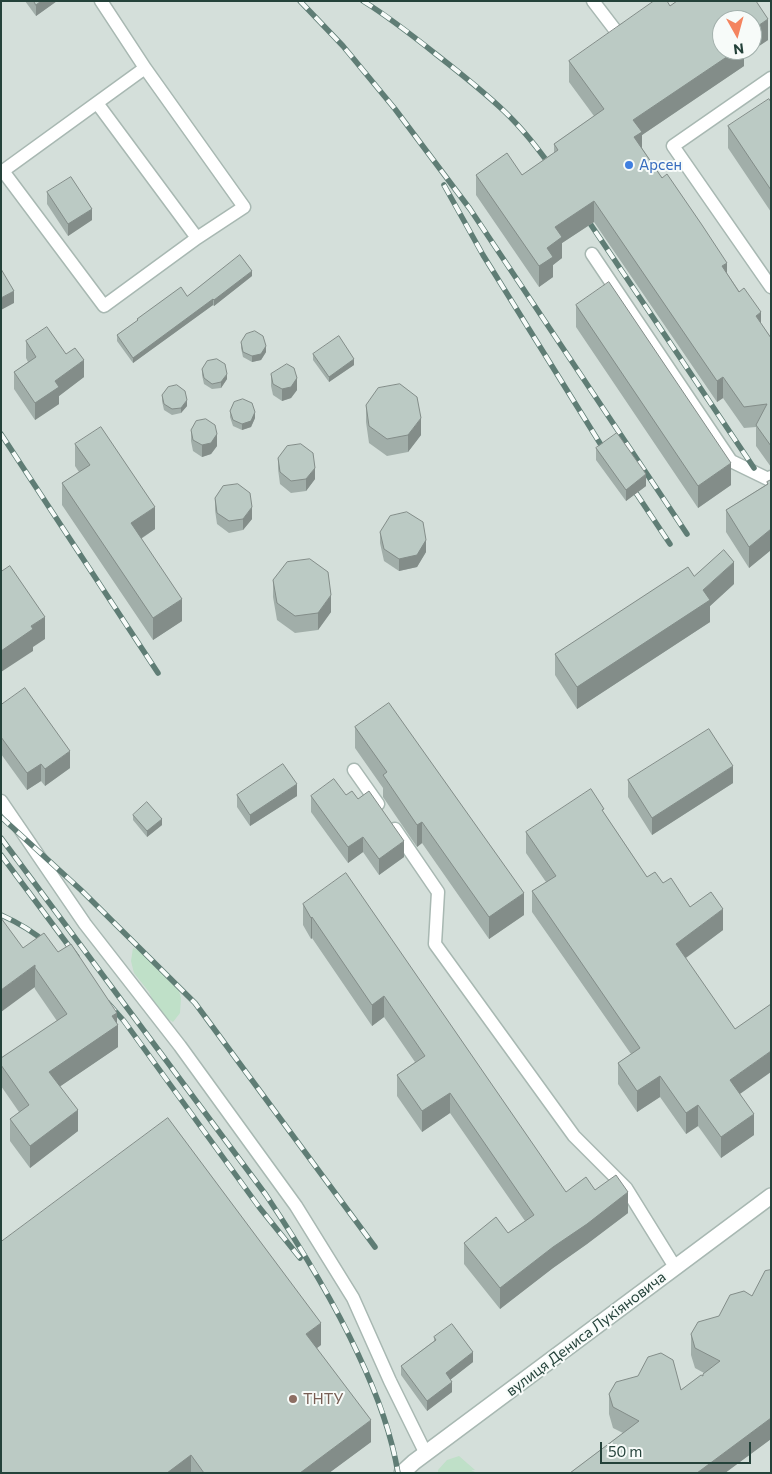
<!DOCTYPE html>
<meta charset="utf-8">
<style>
body{margin:0}
#map{position:relative;width:772px;height:1474px;overflow:hidden;background:#e6efeb;font-family:Commissioner,sans-serif}
canvas{display:block}
.frame{position:absolute;inset:0;border:2px solid #24423a;pointer-events:none}
.north{position:absolute;left:712px;top:10px;width:50px;height:50px;box-sizing:border-box;background:#f7fbf9;border:1px solid #a3b1ad;border-radius:50%;rotate:173deg;font-size:14px;font-weight:700;line-height:20px;text-align:center;color:#24423a}
.north::after{content:'';display:block;margin:auto;width:18px;height:22px;background:#f4845f;clip-path:polygon(50% 0,100% 100%,50% 72%,0 100%)}
.scale{position:absolute;left:600px;top:1442px;width:151px;height:22px;box-sizing:border-box;border:2px solid #24423a;border-top:0;padding-left:6px;font-size:15px;line-height:18px;white-space:nowrap;color:#24423a;-webkit-text-stroke:4px #f7fbf9;paint-order:stroke}
</style>
<div id="map">
<canvas width="772" height="1474"></canvas>
<div class="frame"></div>
<div class="north">N</div>
<div class="scale">50 m</div>
</div>
<script>
const g = document.querySelector('canvas').getContext('2d');
g.lineJoin = 'round';
function fill(path, color) { g.fillStyle = color; g.fill(path, 'evenodd'); }
function stroke(path, color, width, dash) { g.strokeStyle = color; g.lineWidth = width; g.lineCap = dash ? 'butt' : 'round'; g.setLineDash(dash || []); g.stroke(path); }
function label(font, color, halo, rows, align = 'center') {
  g.font = font + ' Commissioner,sans-serif'; g.lineWidth = 4; g.setLineDash([]); g.textBaseline = 'middle'; g.strokeStyle = halo; g.fillStyle = color; for (const [text, x, y, turn = 0] of rows) {
    g.save(); g.translate(x, y); g.rotate((+turn || 0) * Math.PI / 180); g.textAlign = isNaN(turn) ? turn : align; if (halo) g.strokeText(text, 0, 0); g.fillText(text, 0, 0); g.restore();
  }
}
fill(new Path2D(`
 M1,1H771V1473H1ZM722,20H752V50H722Z`), '#d4dfda');
fill(new Path2D(`
 M133,948L147,954L152,964L179,991L181,998L180,1013L173,1022L159,1014L149,992L134,973L131,961Z
 M459,1456L475,1470H471L477,1473H438V1470L447,1460Z`), '#bfe0c8');
const service = new Path2D(`
 M593,1L619,35L627,29
 M145,68L244,207L197,238
 M771,78L673,146L771,287
 M1,171H3L145,68L101,1
 M3,171L104,306L197,238L97,103
 M592,254L731,461L768,479L771,477
 M354,770L378,804
 M1,801L85,924L180,1046L296,1206L353,1298L390,1381L426,1454
 M395,829L438,892L435,944L574,1136L626,1188L675,1267`);
const minor = new Path2D(`
 M402,1473L414,1462L771,1196`);
stroke(service, '#a8b8b2', 15);
stroke(minor, '#a8b8b2', 18);
stroke(service, '#fff', 12);
stroke(minor, '#fff', 15);
const rail = new Path2D(`
 M300,1L343,46L395,109L470,209L687,534
 M363,1C389,17 413,36 437,55C460,73 483,91 504,111C523,129 538,149 553,169
 M444,185L483,255L606,453
 M583,213L754,468
 M1,434L158,673
 M636,493L670,544
 M1,817L81,890L195,1003L375,1247
 M1,838L266,1195C300,1246 332,1298 358,1354C376,1392 391,1431 398,1473
 M1,855L77,957
 M1,915C19,923 34,932 49,945
 M108,1003L124,1021L259,1207L300,1258`);
stroke(rail, '#5f7d75', 5.5);
stroke(rail, '#f7fbf9', 4, [11]);
fill(new Path2D(`
 M25,1H57L36,16Z
 M670,6L768,40L744,56V66L642,135V148L771,338V467L756,446V427L744,428L723,398L717,402L594,222L562,243V258L553,265V277L539,287L476,195V175H522L554,153V144L594,116L569,82V61Z
 M771,102V212L728,148V126Z
 M47,192L92,220L68,236L47,204Z
 M252,276L214,306L213,305L133,363L117,341V335L137,321V319L187,296Z
 M576,305L731,485L698,508L576,327Z
 M26,341L66,354L84,377L59,396V404L35,420L14,389V372L28,362L26,358Z
 M241,342L266,352L261,360L252,362L243,357L241,348Z
 M313,354L354,365L329,382L313,360Z
 M202,369L227,379L221,388L212,389L204,384L202,375Z
 M271,374L297,390L291,398L282,401L273,395L271,386Z
 M162,395L187,406L181,413L172,415L164,410L162,401Z
 M366,405L421,435L408,452L387,456L369,443L366,422Z
 M230,411L255,418L251,427L242,430L233,426L230,417Z
 M191,430L217,446L211,454L202,457L193,451L191,441Z
 M75,444L155,529L141,539L182,621L153,640L62,505V483L79,472L75,466Z
 M596,448L646,486L626,501L596,460Z
 M278,458L315,479L306,491L291,493L280,484L278,469Z
 M771,480V550L749,568L726,532V510L767,484V482Z
 M215,498L252,519L243,530L229,533L217,524L215,510Z
 M380,532L426,552L417,567L399,571L384,561L380,543Z
 M273,580L331,612L318,630L295,633L277,620L273,597Z
 M734,584L710,606V622L577,709L555,675V654Z
 M1,705L70,768L45,786L41,781L27,790L1,754Z
 M355,727L524,915L489,939L422,843L417,847L383,797V788L355,748Z
 M628,780L733,783L652,835L628,797Z
 M237,795L297,796L250,826L237,807Z
 M346,795L358,799L404,857L379,875L363,852L348,863L311,812V796Z
 M604,813L647,877L663,883L690,907L723,930L686,958L740,1094L754,1135L721,1158L698,1126L686,1134L660,1097L637,1112L618,1084V1063L631,1054L532,912V891L546,882L526,853V832Z
 M133,815L162,825L147,837L133,820Z
 M303,904L566,1192L595,1190L628,1213L587,1244L553,1268L500,1309L464,1264V1243L508,1233L525,1221L450,1113L422,1132L397,1096V1075L415,1062L384,1017L372,1026L312,938L311,939L303,925Z
 M23,948L58,952L117,1024L118,1047L60,1086L78,1131L30,1168L10,1141V1119L19,1112L1,1086V1058L57,1021L35,989Z
 M771,1270V1439L725,1473H570L623,1433L613,1428L609,1414V1394L681,1390L703,1375L704,1373L695,1368L691,1355V1334L752,1296Z
 M434,1337L473,1362L450,1380L452,1392L427,1411L401,1375V1366L434,1341Z
 M321,1345L317,1348L371,1442L329,1473H1Z`), '#a1aea9');
fill(new Path2D(`
 M41,1H57L36,16V5Z
 M768,19V40L744,56V66L642,135V153L634,158L633,120L737,50H752V30Z
 M594,201V222L562,243V258L553,265V277L539,287V266L555,227Z
 M92,209V220L68,236V224Z
 M727,263V284L722,266Z
 M252,271V276L214,306V300Z
 M14,291V303L1,310V298Z
 M213,299V305L133,363V358Z
 M761,312V333L756,316Z
 M266,346V352L261,360L252,362V356Z
 M354,359V365L329,382V377Z
 M84,360V377L59,396V404L35,420V403L55,381Z
 M227,374V379L221,388V382Z
 M723,377V398L717,402V381Z
 M297,378V390L291,398L282,401V389Z
 M187,400V406L181,413V408Z
 M255,412V418L251,427L242,430V424Z
 M421,418V435L408,452V435Z
 M217,434V446L211,454L202,457V445Z
 M731,463V485L698,508V486Z
 M315,468V479L306,491V479Z
 M646,474V486L626,501V490Z
 M155,507V529L131,545V523Z
 M252,507V519L243,530V519Z
 M771,529V550L749,568V547Z
 M426,540V552L417,567L399,571V559Z
 M734,562V584L710,606V622L577,709V687L703,590Z
 M331,595V612L318,630V613Z
 M182,599V621L153,640V618Z
 M45,617V639L33,647V651L1,672V651L31,626Z
 M70,751V768L45,786V769Z
 M41,764V781L27,790V773Z
 M733,766V783L652,835V818Z
 M297,784V796L250,826V815Z
 M162,819V825L147,837V831Z
 M422,822V843L417,847V825Z
 M363,837V852L348,863V847Z
 M404,841V857L379,875V859Z
 M524,893V915L489,939V917Z
 M723,909V930L676,965V944Z
 M312,917V938L311,939V918Z
 M35,965V987L1,1012V990Z
 M384,996V1017L372,1026V1005Z
 M117,1013V1026L118,1025V1047L49,1094V1072L112,1016Z
 M771,1051V1072L730,1101V1080Z
 M660,1076V1097L637,1112V1091Z
 M450,1093V1113L422,1132V1111Z
 M698,1105V1126L686,1134V1113Z
 M78,1110V1131L30,1168V1146Z
 M754,1114V1135L721,1158V1137Z
 M628,1192V1213L587,1244L553,1268L500,1309V1288L553,1247Z
 M321,1323V1345L306,1356V1334Z
 M473,1352V1362L446,1383V1373Z
 M452,1382V1392L427,1411V1401Z
 M771,1418V1439L725,1473H697Z
 M371,1420V1442L329,1473H300Z
 M191,1455V1473H167Z`), '#838d89');
const building = new Path2D(`
 M34,1H41L36,5Z
 M654,1H667L670,6L677,1H756L768,19L752,30V20H722V50H737L633,120L642,132L634,137L662,178L667,174L702,225L727,263L722,266L739,292L744,288L761,312L756,316L771,338V446L756,425L767,404L744,407L723,377L717,381L594,201L555,227L562,237L547,248L553,257L539,266L476,175L507,153L522,175L558,150L554,144L604,109L569,61Z
 M769,99L771,102V190L728,126Z
 M71,177L92,209L68,224L47,192Z
 M240,255L252,271L214,300L213,299L133,358L117,335L138,320L137,319L181,287L187,296Z
 M1,269L14,291L1,298Z
 M609,282L731,463L698,486L576,305Z
 M47,327L66,354L75,348L84,360L55,381L59,387L35,403L14,372L36,357L26,341Z
 M255,331L263,336L266,346L261,354L252,356L243,352L241,342L246,334Z
 M339,336L354,359L329,377L313,354Z
 M217,359L225,364L227,374L221,382L212,384L204,378L202,369L207,361Z
 M287,364L294,368L297,378L291,387L282,389L273,384L271,374Z
 M400,384L417,397L421,418L408,435L387,439L369,426L366,405L378,388Z
 M177,385L185,391L187,400L181,408L172,409L164,404L162,395L168,387Z
 M243,399L252,403L255,412L251,421L242,424L233,420L230,411L234,402Z
 M206,419L215,425L217,434L211,443L202,445L193,440L191,430L196,421Z
 M101,427L155,507L131,523L182,599L153,618L62,483L90,465L75,444Z
 M617,433L646,474L626,490L596,448Z
 M301,444L313,453L315,468L306,479L291,481L280,472L278,458L287,446Z
 M771,480V529L749,547L726,510L768,484L767,482Z
 M238,484L250,493L252,507L243,519L229,521L217,513L215,498L223,486Z
 M407,512L423,522L426,540L417,555L399,559L384,549L380,532L390,516Z
 M724,550L734,562L703,590L710,600L577,687L555,654L688,567L694,576Z
 M310,559L328,572L331,595L318,613L295,616L277,603L273,580L287,562Z
 M10,566L45,617L31,626L33,629L1,651V572Z
 M25,688L70,751L45,769L41,764L27,773L1,737V705Z
 M389,703L524,893L489,917L422,822L417,825L383,775L387,772L355,727Z
 M709,729L733,766L652,818L628,780Z
 M283,764L297,784L250,815L237,795Z
 M334,779L346,795L352,791L358,799L369,791L404,841L379,859L363,837L348,847L311,796Z
 M591,789L604,809L602,810L647,877L655,872L663,883L671,878L690,907L711,892L723,909L676,944L735,1029L771,1004V1051L730,1080L754,1114L721,1137L698,1105L686,1113L660,1076L637,1091L618,1063L640,1048L532,891L556,876L526,832Z
 M147,802L162,819L147,831L133,815Z
 M346,873L566,1192L586,1177L595,1190L616,1175L628,1192L587,1224L553,1247L500,1288L464,1243L496,1217L508,1233L534,1215L450,1093L422,1111L397,1075L425,1056L384,996L372,1005L312,917L311,918L303,904Z
 M1,918L23,948L44,933L58,952L71,944L117,1013L112,1016L118,1025L49,1072L78,1110L30,1146L10,1119L29,1105L1,1065V1058L67,1014L35,968V965L1,990Z
 M168,1118L321,1323L306,1334L371,1420L300,1473H204L191,1455L167,1473H1V1242Z
 M771,1270V1418L697,1473H570L639,1421L613,1407L609,1394L616,1382L638,1376L648,1357L661,1353L673,1360L681,1390L701,1375L703,1376V1374L720,1361L695,1348L691,1334L698,1322L719,1316L730,1295L744,1291L752,1296L765,1271Z
 M452,1324L473,1352L446,1373L452,1382L427,1401L401,1366L436,1340L434,1337Z`);
fill(building, '#bbcac4');
stroke(building, '#838d89', 1);
for (const [x, y, r, color] of [
 [629,165,5,"#3f7fe0"],
 [293,1399,5,"#8d6e63"]
]) { const dot = new Path2D(); dot.arc(x, y, r, 0, 2 * Math.PI); g.fillStyle = color; g.fill(dot); stroke(dot, '#f7fbf9', 2); }
label('15px', '#366cbe', '#f7fbf9', [
 ["Арсен",639,165]
], 'left');
label('15px', '#24423a', '#f7fbf9', [
 ["вулиця Дениса Лукіяновича",586,1334,-37]
]);
label('15px', '#785e54', '#f7fbf9', [
 ["ТНТУ",303,1399]
], 'left');
</script>
